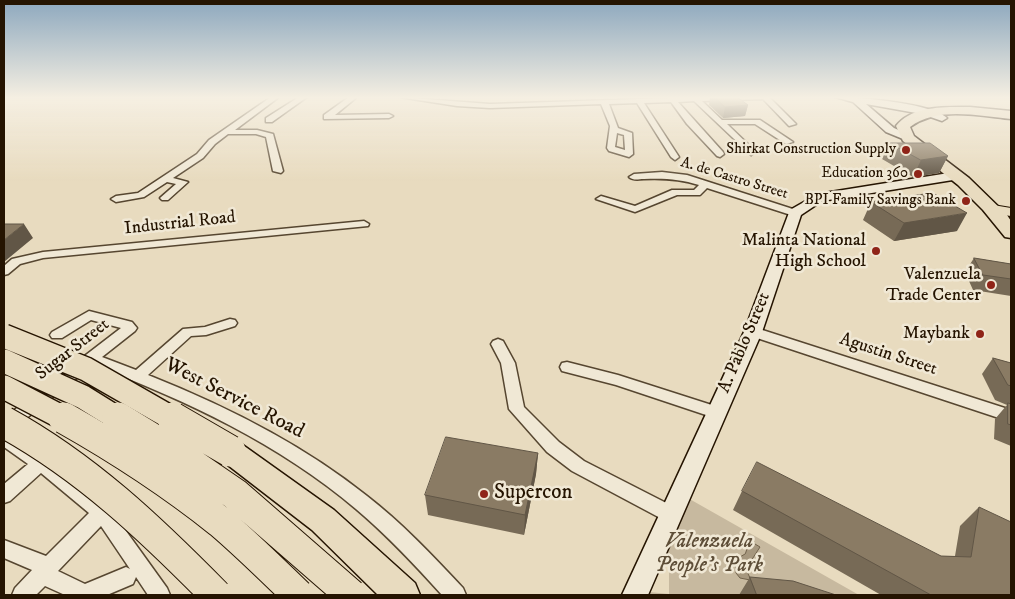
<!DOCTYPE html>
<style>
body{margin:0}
#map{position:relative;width:1015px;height:599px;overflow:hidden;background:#e8dbbf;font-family:"IM FELL DW Pica",serif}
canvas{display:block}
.frame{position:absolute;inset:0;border:5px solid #251401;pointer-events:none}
</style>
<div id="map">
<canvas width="1015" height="599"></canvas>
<div class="frame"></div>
</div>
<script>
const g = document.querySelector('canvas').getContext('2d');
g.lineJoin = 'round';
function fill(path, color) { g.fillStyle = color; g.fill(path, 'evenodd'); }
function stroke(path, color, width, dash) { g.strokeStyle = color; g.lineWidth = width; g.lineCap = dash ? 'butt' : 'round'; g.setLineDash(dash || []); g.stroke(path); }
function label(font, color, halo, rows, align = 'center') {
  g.font = font + ' "IM FELL DW Pica",serif'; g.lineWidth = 5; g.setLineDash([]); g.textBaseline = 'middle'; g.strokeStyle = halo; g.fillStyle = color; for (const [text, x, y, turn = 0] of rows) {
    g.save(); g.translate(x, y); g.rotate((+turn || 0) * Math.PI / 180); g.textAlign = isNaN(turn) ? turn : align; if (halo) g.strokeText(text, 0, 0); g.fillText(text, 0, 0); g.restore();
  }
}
fill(new Path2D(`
 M686,497L859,595H647L649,592L669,594V565L661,561Z`), '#c7b99f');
const water = new Path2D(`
 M750,541L760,547L751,561L745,562V567L750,578V580L740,578L736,573L735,560L745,554Z`);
fill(water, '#a6977e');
stroke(water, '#72634c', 1);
const street = new Path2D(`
 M271,97H279L235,130H257L273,134L283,171L281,173L273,171L266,137L256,134H228L215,144L203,158L173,178L188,182L168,200H162L160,198L176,184L167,182L144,197L116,202L111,199L116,196L138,193L197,154L209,140Z
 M299,97H307L272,122H266V118Z
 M349,97H357L335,115L389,114L393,116L389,118L324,119V115Z
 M399,97L490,104L698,97H769L796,124L789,126L763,99L702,101L722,120H760L793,142L786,144L755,124H727L754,150L755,152L751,155L694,101L678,102L723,152L724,154L720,157L717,156L687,124L671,102L644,103L679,157L675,160L671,157L637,103L609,104L618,128L632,133L633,154L629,157L609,151L607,148L610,126L601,104L490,108L457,106ZM617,133L624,135L625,150L615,147Z
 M662,172L687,175L799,211L800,213L795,216L791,215L707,188L700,195H677L635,212L596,199L601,196L635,206L672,190H694L699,185C680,179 664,178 644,179C638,179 634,181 629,177L634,174Z
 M364,221L369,224L368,226L43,258L20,264L8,274L4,275V266L12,259L43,252Z
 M89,311L132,322L137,328L135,331L102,357L136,370L183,329L205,327L230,319L235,320L237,323L235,326L206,335L191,336L148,375C226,406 302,444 367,496C402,523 433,556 463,588L466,595H442C415,565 387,535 356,509C279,444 186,400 93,365L14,428L8,430L4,429V418L121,328L91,320L62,338H52L50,335L52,332Z
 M753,327L1011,410V422L748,335L746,332Z
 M498,339L503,341L515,363L524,407L559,442L584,461L676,508L679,514L676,520L670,522L664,520L572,471L547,452L509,409L501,363L491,344L493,341Z
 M567,362L618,375L721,408L723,412L721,416L715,418L616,385L562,371L560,367L562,363Z
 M8,434L47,458L108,506L167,588L170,595H148L136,577L133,584L107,595H65L45,586L36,595H12L15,588L32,570L4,558V540L46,556L89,513L41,473L10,501L4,503V484L28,464L4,447V436ZM101,526L130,569L126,567L85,584L58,571Z`);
const secondary = new Path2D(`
 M835,97C858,97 931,103 947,118L942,121L922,114L866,104L894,128L912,136L913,138L908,141L886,132L853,102Z
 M955,172L961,176L959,179L822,201L801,215L762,332L648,595H622L744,332L790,210L818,194Z`);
const primary = new Path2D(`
 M993,205L1011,208V216L988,213L985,210Z`);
const highway = new Path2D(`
 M970,107L1011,111V119C980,116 937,106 910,127L914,136L969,178L1007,215L1011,221V238L1005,237L983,210L958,185L903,141L896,126C912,105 947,107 970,107Z
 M230,439L240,443L334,510L415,583L420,595H378L312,530L220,459L216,451L220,443Z`);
stroke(street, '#564630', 3);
stroke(secondary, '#251401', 3);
stroke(primary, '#251401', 2);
stroke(highway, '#251401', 3);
fill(street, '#f0e8d5');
fill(secondary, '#f0e8d5');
fill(primary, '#e8dbbf');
fill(highway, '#e8dbbf');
const highwayBridgeFar1 = new Path2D(`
 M4,336L86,369L175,420
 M4,361L83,397L120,420
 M4,387L67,420`);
const highwayBridge = new Path2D(`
 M64,418C119,449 171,483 220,522C247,545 272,570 298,595
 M118,418L178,455L235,494L351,595
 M173,418L230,451
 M4,422C86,467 151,529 216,595`);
stroke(highwayBridgeFar1, '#251401', 26, []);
stroke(highwayBridge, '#251401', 33, []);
stroke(highwayBridgeFar1, '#e8dbbf', 23);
stroke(highwayBridge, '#e8dbbf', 31);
fill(new Path2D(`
 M710,97H737L748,105L745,116L723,118L709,105Z
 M890,143L948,156L939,173L913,177L882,159Z
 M871,202L957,231L894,241L863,220Z
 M974,258L1011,264V296L973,290L965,272Z
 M993,358L1011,363V446L994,439L995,419L1007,405L995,400L982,374Z
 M538,453L536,474L524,535L428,515L425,495Z
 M742,491L941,556H955L960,526L979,507L1011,595H881L733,510Z
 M750,577L836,595H739Z`), '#776a56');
fill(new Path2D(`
 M748,105L745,116L723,118L725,107Z
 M948,156L939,173L913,177L921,160Z
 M967,213L957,231L894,241L904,223Z
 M24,224L33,238L4,262V240Z
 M538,453L536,474L524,535L525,515Z`), '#615646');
const building = new Path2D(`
 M715,97H737L748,105L725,107Z
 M890,143H930L948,156L921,160Z
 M933,193L967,213L904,223L871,202Z
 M4,224H24L4,240Z
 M974,258L1011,264V279L983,275Z
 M993,358L1011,363V386L1008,385Z
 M1008,403L1011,404V425L1008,424Z
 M446,437L538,453L525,515L425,495Z
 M757,462L941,556L971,557L979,507L1011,522V595H931L742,491Z
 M750,577L793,581L836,595H757Z`);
fill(building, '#8a7b64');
stroke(building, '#615646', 1);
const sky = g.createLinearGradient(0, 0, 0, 181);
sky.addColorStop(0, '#8da8be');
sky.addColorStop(0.54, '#f5efe2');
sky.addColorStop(1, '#f5efe200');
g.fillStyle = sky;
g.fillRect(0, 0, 1015, 181);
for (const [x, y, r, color] of [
 [906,150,5,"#8f2418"],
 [918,174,5,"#8f2418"],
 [966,201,5,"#8f2418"],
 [876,251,5,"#8f2418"],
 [991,285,5,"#8f2418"],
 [980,334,5,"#8f2418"],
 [484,494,5,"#8f2418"]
]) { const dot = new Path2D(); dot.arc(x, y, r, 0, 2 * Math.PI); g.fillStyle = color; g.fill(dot); stroke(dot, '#f0e8d5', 2); }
label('15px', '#251401', '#f0e8d5', [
 ["Shirkat Construction Supply",896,150],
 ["Education 360",908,174],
 ["BPI Family Savings Bank",956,201]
], 'right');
label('15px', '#251401', '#f0e8d5', [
 ["A. de Castro Street",734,179,17]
]);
label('18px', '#251401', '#f0e8d5', [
 ["Industrial Road",180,224,-6],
 ["A. Pablo Street",745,343,-67],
 ["Sugar Street",73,350,-38],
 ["Agustin Street",888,355,18]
]);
label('18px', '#251401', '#f0e8d5', [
 ["Malinta National",866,241],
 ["High School",866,262],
 ["Valenzuela",981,275],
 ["Trade Center",981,296],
 ["Maybank",970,334]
], 'right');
label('21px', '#251401', '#f0e8d5', [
 ["West Service Road",234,399,27]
]);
label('21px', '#251401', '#f0e8d5', [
 ["Supercon",494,494]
], 'left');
label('italic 21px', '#5e4e38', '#f0e8d5', [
 ["Valenzuela",709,543],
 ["People's Park",709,567]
]);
</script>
